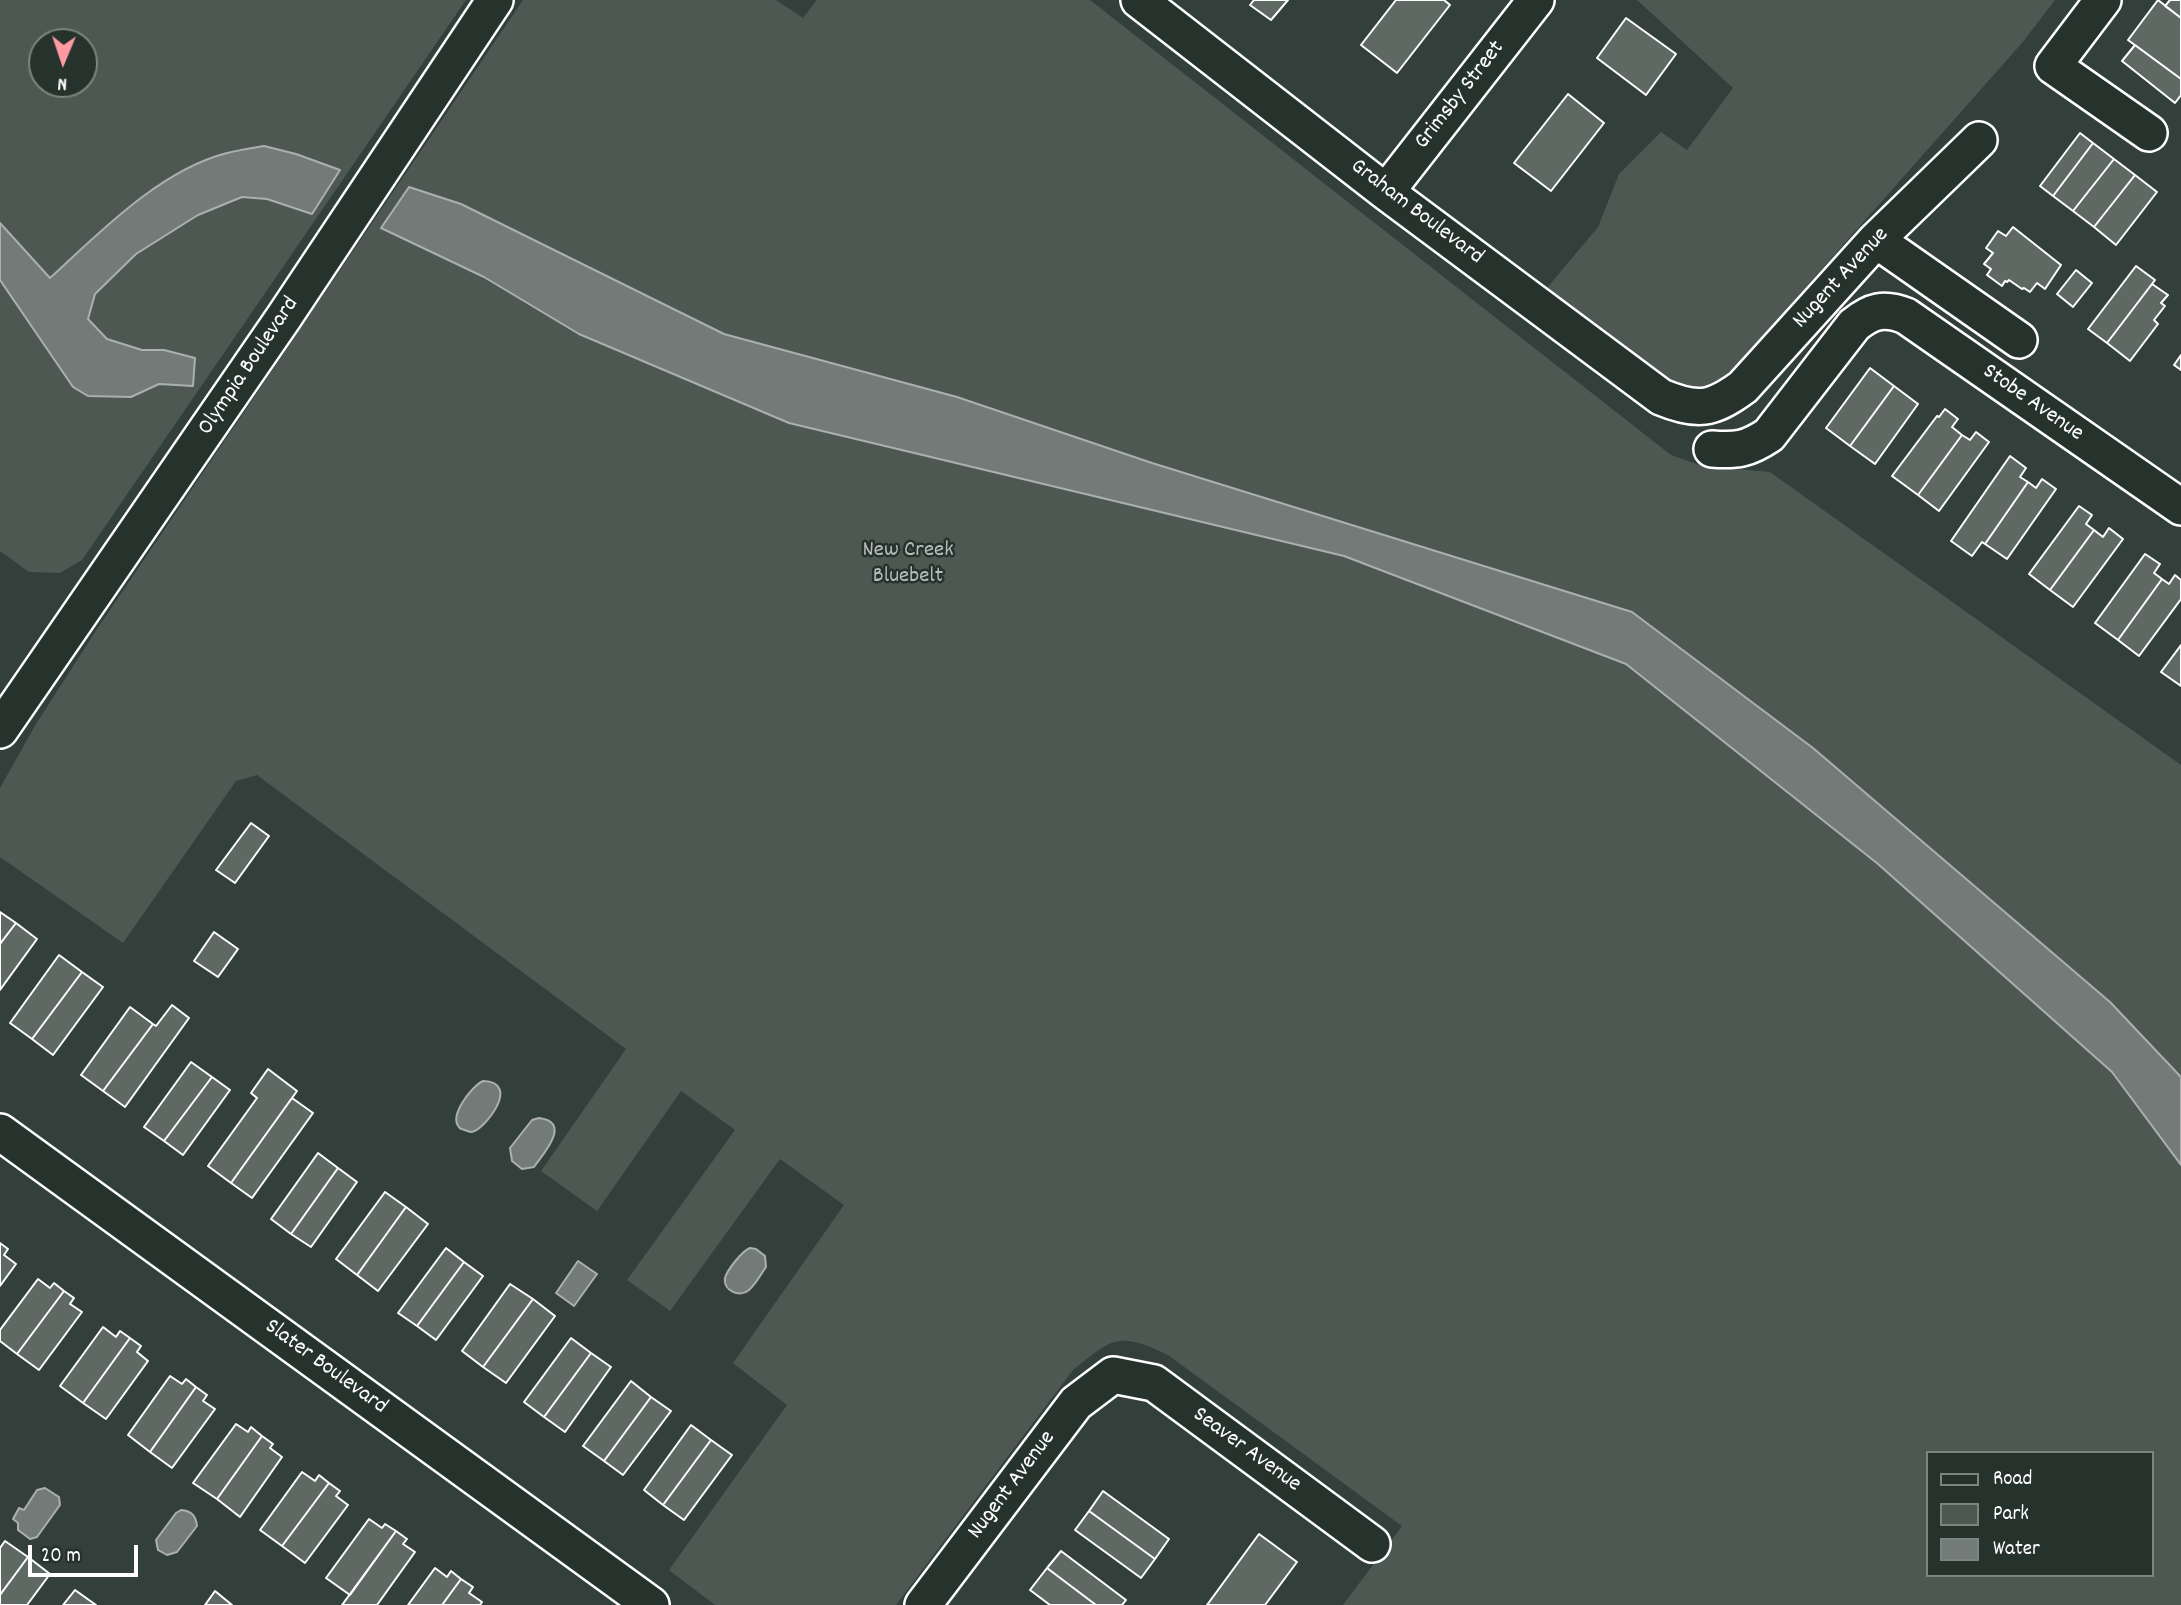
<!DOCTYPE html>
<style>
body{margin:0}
#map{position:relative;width:2181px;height:1605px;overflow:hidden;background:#333f3a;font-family:Dekko,sans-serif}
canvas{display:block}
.legend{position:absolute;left:1926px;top:1451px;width:228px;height:126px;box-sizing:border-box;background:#26332d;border:2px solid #7d8581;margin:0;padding:9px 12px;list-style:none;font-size:21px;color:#fff}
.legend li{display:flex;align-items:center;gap:14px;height:35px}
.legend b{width:35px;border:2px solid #7d8581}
.north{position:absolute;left:28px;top:28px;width:70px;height:70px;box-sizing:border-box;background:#26332d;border:2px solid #7d8581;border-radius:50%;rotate:182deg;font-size:19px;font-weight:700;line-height:28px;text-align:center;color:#fff}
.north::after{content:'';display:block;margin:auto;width:24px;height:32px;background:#ff9aa2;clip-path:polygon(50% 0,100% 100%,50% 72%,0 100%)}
.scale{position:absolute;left:28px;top:1545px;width:110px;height:32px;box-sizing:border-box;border:4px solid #fff;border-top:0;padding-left:9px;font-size:21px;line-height:24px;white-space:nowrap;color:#fff;-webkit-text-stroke:5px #26332d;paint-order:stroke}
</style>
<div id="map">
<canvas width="2181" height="1605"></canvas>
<ul class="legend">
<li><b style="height:9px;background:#26332d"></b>Road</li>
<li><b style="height:19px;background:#4d5853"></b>Park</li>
<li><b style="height:19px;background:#737b78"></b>Water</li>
</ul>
<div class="north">N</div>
<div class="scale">20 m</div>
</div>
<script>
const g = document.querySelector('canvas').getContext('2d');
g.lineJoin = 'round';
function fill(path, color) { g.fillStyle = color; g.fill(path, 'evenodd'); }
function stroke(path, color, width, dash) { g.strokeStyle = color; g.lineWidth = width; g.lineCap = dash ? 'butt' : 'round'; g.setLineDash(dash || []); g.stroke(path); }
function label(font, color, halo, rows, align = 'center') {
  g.font = font + ' Dekko,sans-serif'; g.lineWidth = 5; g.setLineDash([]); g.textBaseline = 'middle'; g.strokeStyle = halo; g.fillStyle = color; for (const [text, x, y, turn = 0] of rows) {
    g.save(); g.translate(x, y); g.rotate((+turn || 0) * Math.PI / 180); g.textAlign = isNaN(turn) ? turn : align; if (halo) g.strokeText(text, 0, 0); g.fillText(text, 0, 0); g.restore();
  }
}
fill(new Path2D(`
 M0,0H466L82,560L60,573L29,572L0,551ZM42,42H84V84H42Z
 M523,0H776L803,18L817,0H1090L1671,455L1702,466L1770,472L2181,765V1605H1343L1402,1526L1168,1355C1119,1332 1114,1337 1073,1370L896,1605H715L669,1570L787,1405L733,1363L844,1205L780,1159L670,1311L627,1280L735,1130L681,1091L597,1211L541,1171L626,1049L257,775L236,781L123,943L0,857V788L36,724L97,629ZM1927,1453H2151V1575H1927Z
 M1637,0H2055L2022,43L1719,385L1707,393L1665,384L1546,289L1598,227L1619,174L1661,132L1687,150L1733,88Z`), '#4d5853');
const water = new Path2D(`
 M264,146L296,154L340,170L312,214L267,199L242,197L198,215L136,254L95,294L88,319L107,339L142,350H164L195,358L193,386L159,384L131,397L88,396L73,387L0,280V223L50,278C99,233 160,170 227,153C239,150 252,148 264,146Z
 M409,187L461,204L724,334L957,397L1152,463L1632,612L1813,748L2110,1002L2181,1077V1165L2112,1072L1878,864L1626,664L1344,556L789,423L579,334L484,277L381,228Z
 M483,1081C523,1082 483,1132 471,1132C470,1132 462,1129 461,1129C446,1118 472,1086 483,1081Z
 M539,1118C572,1122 544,1153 534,1167L522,1169L512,1161L510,1148L532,1120Z
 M750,1248L756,1249L765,1256L766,1267C761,1274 756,1284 749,1290C740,1298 723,1291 725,1278C727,1270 743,1250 750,1248Z
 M578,1261L597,1274L574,1306L556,1293Z
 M45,1488L59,1497L60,1505L37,1537L30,1539L18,1530V1523L13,1519L19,1508L24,1510L37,1490Z
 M181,1510C192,1511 196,1516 197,1526L177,1552L167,1555L158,1550L156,1540L176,1513Z`);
fill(water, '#737b78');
stroke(water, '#abb0ae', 2);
const building = new Path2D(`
 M1254,0H1288L1271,20L1250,5Z
 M1396,0H1444L1450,5L1397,73L1361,45Z
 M2158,0L2181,18V79L2128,40Z
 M2170,0H2181V18L2165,6Z
 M1626,18L1676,54L1646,95L1597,58Z
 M2135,45L2181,79V95L2175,103L2122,61Z
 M1568,94L1604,123L1551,191L1514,163Z
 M2080,133L2093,143L2053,196L2040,186Z
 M2093,143L2114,159L2073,211L2053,196Z
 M2114,159L2135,175L2094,227L2073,211Z
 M2135,175L2157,192L2116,245L2094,227Z
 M2013,227L2061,265L2045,289L2037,283L2030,292L2024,288L2022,289L2009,280L2007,282L2005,281L2002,286L1987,275L1991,269L1984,264L1993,253L1986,248L1998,231L2006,236Z
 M2136,266L2155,280L2107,343L2088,329Z
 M2076,270L2092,283L2073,307L2057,294Z
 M2152,284L2168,295L2161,303L2165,306L2154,320L2158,324L2130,361L2107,343Z
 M2181,355V370L2174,365Z
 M1870,368L1894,386L1850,446L1826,428Z
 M1894,386L1918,404L1875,464L1850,446Z
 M1945,409L1958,419L1952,427L1962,435L1918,495L1892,476L1937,416L1939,417Z
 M1976,432L1989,442L1939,511L1918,495L1962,435L1970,440Z
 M2010,456L2026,468L2020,477L2028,482L1985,544L1982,542L1972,556L1951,541Z
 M2042,479L2056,489L2007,559L1985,544L2028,482L2036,488Z
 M2079,506L2092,515L2086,524L2094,530L2050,590L2029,574Z
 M2109,528L2123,539L2073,607L2050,590L2094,530L2103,537Z
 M2145,554L2160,564L2154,573L2162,579L2118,640L2095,623Z
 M2175,575L2181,580V599L2139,656L2118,640L2162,579L2169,584Z
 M2181,645V686L2161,672Z
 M251,823L269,836L235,883L216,870Z
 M0,912L16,923L0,944Z
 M16,923L37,939L0,990V944Z
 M214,932L238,949L218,977L194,961Z
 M59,955L82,972L32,1039L10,1023Z
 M82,972L103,987L53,1055L32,1039Z
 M172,1005L189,1018L125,1107L103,1091L153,1024L156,1026Z
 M130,1007L153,1024L103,1091L81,1075Z
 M191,1062L212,1077L164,1141L144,1127Z
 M268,1069L297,1091L231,1183L208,1166L257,1098L251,1093Z
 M212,1077L230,1090L183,1155L164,1141Z
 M292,1098L313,1113L252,1198L231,1183Z
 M318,1153L338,1168L291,1234L271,1219Z
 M338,1168L357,1182L311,1247L291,1234Z
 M385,1192L406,1207L357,1275L336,1259Z
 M406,1207L428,1224L378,1291L357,1275Z
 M0,1243L8,1249L4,1255L16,1264L0,1286Z
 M446,1248L464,1262L417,1326L398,1313Z
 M464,1262L483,1276L436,1340L417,1326Z
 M38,1279L50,1288L54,1283L64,1291L17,1354L0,1341V1330Z
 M510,1284L533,1299L483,1367L462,1351Z
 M64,1291L74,1298L70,1304L82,1312L39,1370L17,1354Z
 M533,1299L555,1316L506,1383L483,1367Z
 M103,1327L116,1337L120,1331L130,1338L83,1403L60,1386Z
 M130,1338L141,1346L137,1352L148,1361L106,1419L83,1403Z
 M571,1338L591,1353L544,1417L524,1402Z
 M591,1353L611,1367L565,1432L544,1417Z
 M170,1376L182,1384L186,1379L196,1387L150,1452L128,1435Z
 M631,1381L651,1397L604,1461L583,1446Z
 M196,1387L207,1395L203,1401L215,1409L172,1468L150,1452Z
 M651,1397L671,1411L623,1475L604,1461Z
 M236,1424L248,1432L251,1427L262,1436L217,1499L193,1483Z
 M691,1425L711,1440L663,1505L644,1490Z
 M262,1436L273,1444L270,1448L282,1457L240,1517L217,1499Z
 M711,1440L732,1455L684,1520L663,1505Z
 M302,1472L315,1481L319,1475L329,1483L282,1546L260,1530Z
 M329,1483L340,1491L336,1496L348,1505L305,1563L282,1546Z
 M1103,1491L1169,1539L1155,1559L1089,1511Z
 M1089,1511L1155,1559L1141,1578L1075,1530Z
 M369,1519L382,1528L385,1524L396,1531L350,1595L326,1578Z
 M396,1531L407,1539L403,1544L415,1552L377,1605H342Z
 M1259,1534L1297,1562L1265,1605H1207Z
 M5,1541L28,1557L0,1595V1548Z
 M1061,1551L1126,1600L1122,1605H1096L1047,1568Z
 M28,1557L50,1574L27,1605H0V1595Z
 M435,1568L447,1577L451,1571L461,1579L442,1605H408Z
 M1047,1568L1096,1605H1050L1030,1590Z
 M461,1579L473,1587L469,1593L482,1602L480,1605H442Z
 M75,1590L96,1605H63Z
 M215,1591L232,1605H205Z`);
fill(building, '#5f6964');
stroke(building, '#fff', 2);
const street = new Path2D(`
 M1139,0L1386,192L1661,397C1697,412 1712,410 1743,387L1876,240L1979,140
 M2103,0L2053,66L2149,133
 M1386,192L1536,0
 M1876,240L2019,340
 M1712,449C1737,451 1748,449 1769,435L1854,325C1871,311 1884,307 1906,316L2181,507
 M0,730L284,317L495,0
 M0,1132L651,1605
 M923,1605L1076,1403L1113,1375L1154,1383L1372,1544`);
stroke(street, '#fff', 40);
stroke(street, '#26332d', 35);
label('23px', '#fff', '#26332d', [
 ["Grimsby Street",1461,96,-52],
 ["Graham Boulevard",1416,213,37],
 ["Nugent Avenue",1842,279,-47],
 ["Olympia Boulevard",250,367,-56],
 ["Stobe Avenue",2032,404,35],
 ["Slater Boulevard",325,1368,36],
 ["Seaver Avenue",1246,1451,36],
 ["Nugent Avenue",1013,1486,-53]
]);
label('23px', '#b8bcba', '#26332d', [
 ["New Creek",908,552],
 ["Bluebelt",908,578]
]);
</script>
